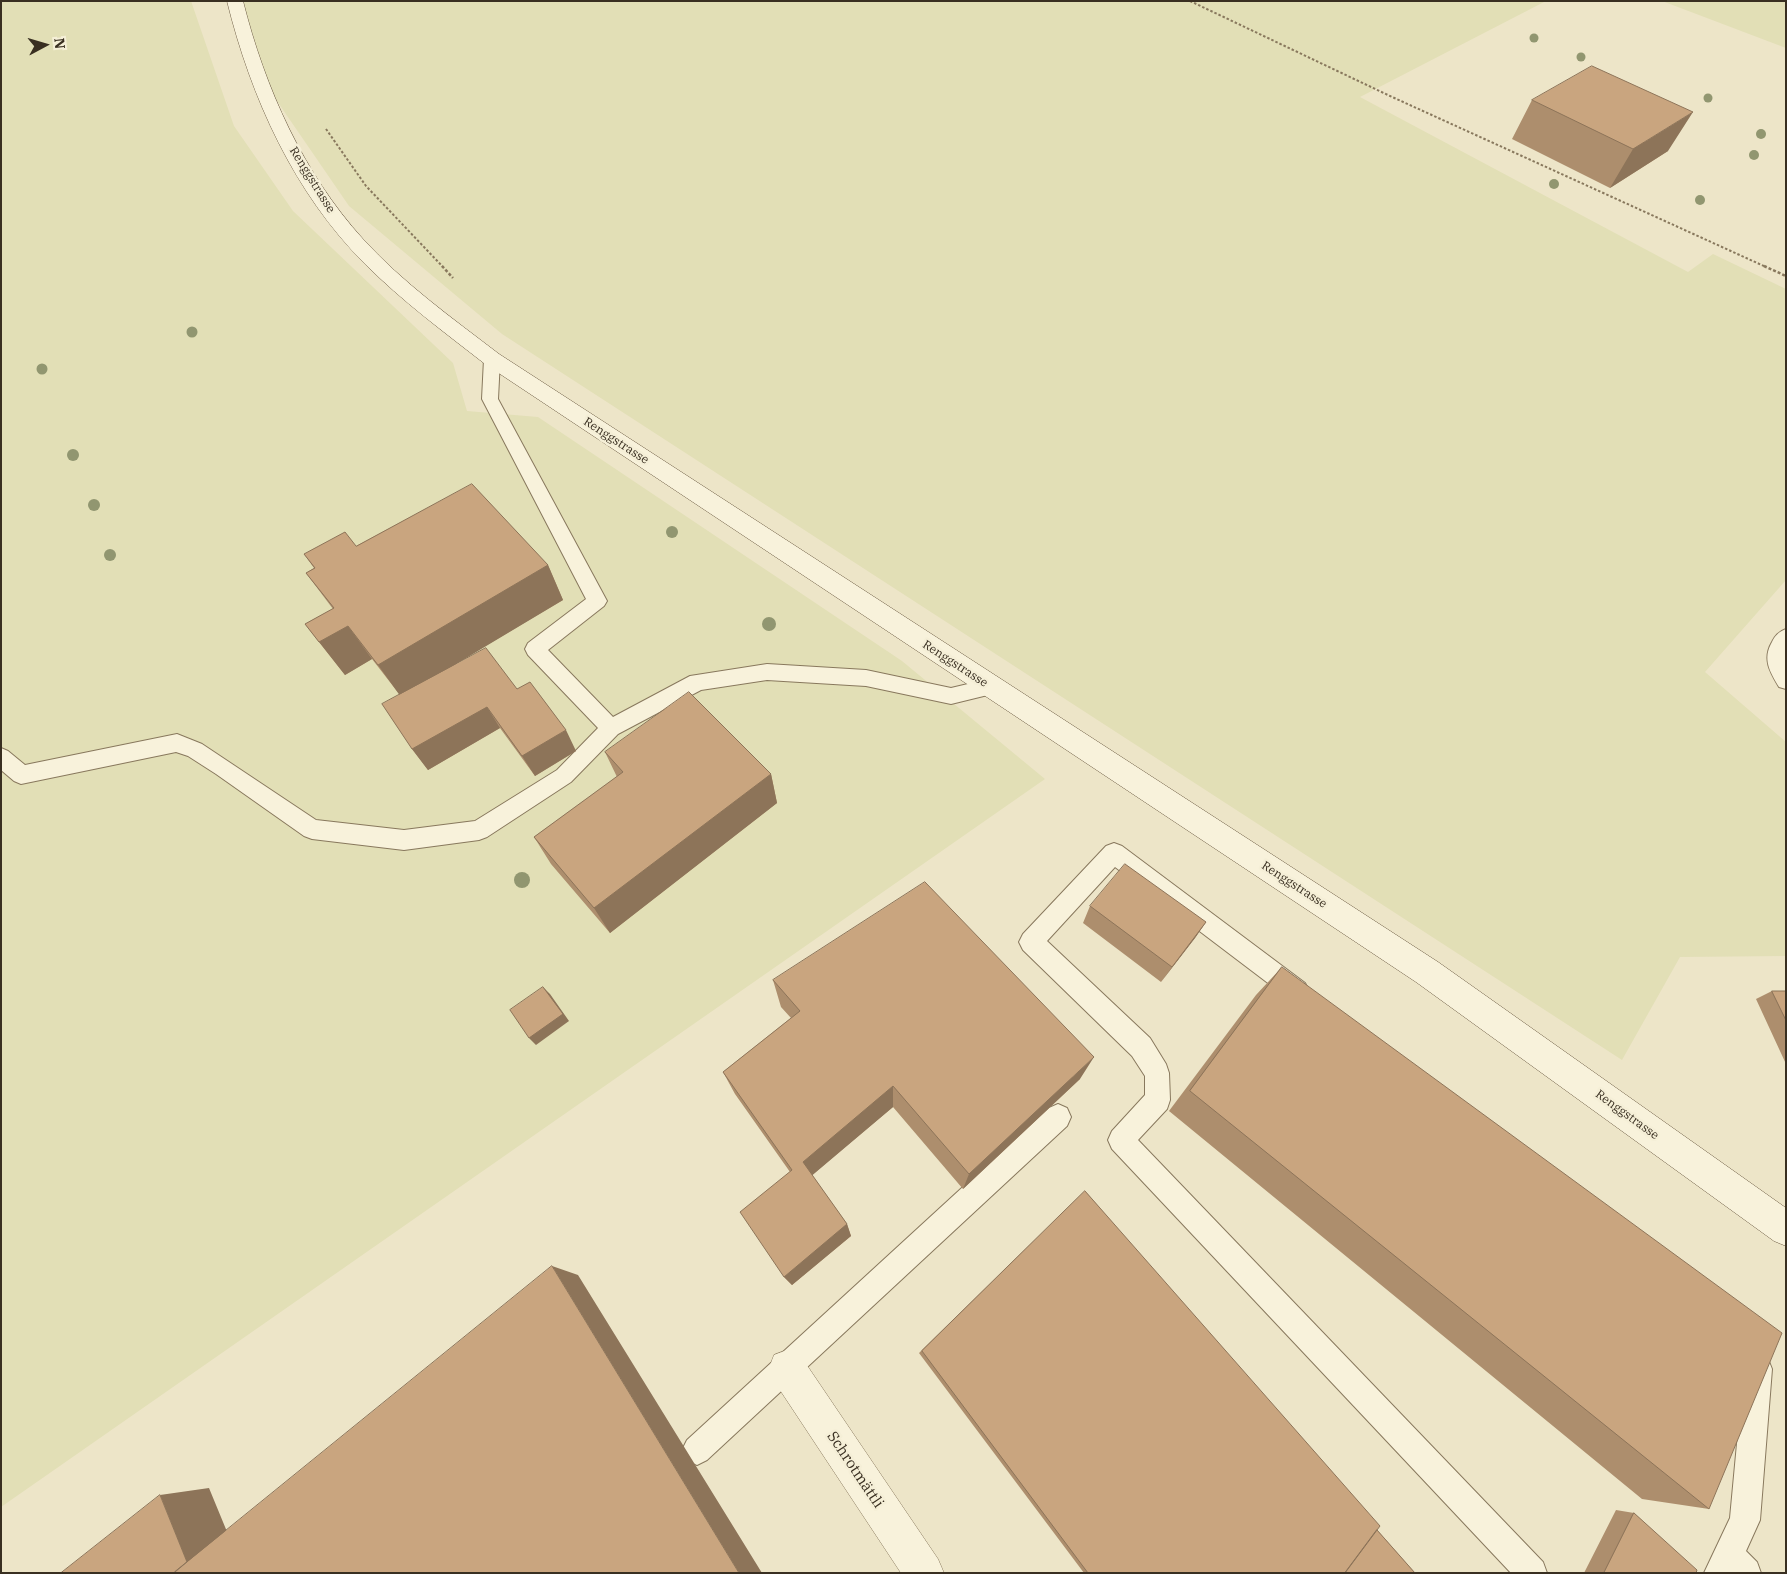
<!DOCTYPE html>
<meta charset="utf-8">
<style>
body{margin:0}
#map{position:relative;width:1787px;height:1574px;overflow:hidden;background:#ede5c8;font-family:"IBM Plex Serif",serif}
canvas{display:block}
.frame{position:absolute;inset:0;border:2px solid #392f21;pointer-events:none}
.north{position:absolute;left:20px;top:20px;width:50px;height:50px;-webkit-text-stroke:4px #f5efd7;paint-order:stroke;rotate:84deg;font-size:14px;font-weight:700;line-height:20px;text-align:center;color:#392f21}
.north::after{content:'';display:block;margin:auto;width:18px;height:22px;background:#392f21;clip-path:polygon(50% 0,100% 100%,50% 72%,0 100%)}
</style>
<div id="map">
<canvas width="1787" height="1574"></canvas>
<div class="frame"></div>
<div class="north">N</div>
</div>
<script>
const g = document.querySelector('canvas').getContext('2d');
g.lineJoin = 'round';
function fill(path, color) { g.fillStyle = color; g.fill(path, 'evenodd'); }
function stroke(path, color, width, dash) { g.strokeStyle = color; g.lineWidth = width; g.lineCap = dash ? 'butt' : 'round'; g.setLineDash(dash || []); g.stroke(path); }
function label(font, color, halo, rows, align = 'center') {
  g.font = font + ' "IBM Plex Serif",serif'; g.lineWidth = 5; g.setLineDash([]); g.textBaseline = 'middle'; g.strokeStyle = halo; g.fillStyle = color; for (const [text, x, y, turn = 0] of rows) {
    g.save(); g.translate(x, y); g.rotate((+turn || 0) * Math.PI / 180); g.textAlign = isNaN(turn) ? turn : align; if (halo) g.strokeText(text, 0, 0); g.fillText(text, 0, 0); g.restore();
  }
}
fill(new Path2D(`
 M1,1H191L234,126L293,211L453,363L467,411L538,417L902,661L1045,779L1,1507Z
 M238,1H1546L1360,97L1688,272L1713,254L1786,289V580L1705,672L1786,742V956L1680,957L1622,1060L502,334L349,206L255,69Z
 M1662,1H1786V48Z`), '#e2dfb6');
const service = new Path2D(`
 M492,354L498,355L500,359L498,399L607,601L604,606L548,650L613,717L690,676L767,664L866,670L951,688L989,679L996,681L999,687L996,693L951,704L866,686L767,680L701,690L618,734L571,782L487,837L479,840L404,850L312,839L304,836L216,774L188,756L176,752L21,784L14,781L1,770V748L8,751L25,765L177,734L202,744L316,820L404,830L475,821L557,770L598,728L528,655L525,649L528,643L586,599L482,399L484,359L486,355Z
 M1786,629V689L1779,687C1770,672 1762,659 1772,642C1775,636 1778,632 1786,629Z
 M1114,843L1122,846L1305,983L1309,991L1305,999L1297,1002L1289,999L1115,867L1047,941L1150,1038L1166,1064L1169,1073L1170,1100L1167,1109L1138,1140L1543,1562L1547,1573H1511L1112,1149L1108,1140L1112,1131L1145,1095V1076L1132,1056L1023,950L1019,942L1023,934L1106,846Z
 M1058,1104L1067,1108L1071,1117L1067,1126L707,1460L697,1465L687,1460L682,1450L687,1440L1049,1108Z
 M1758,1355L1768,1359L1772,1369L1760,1520L1746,1551L1757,1562L1761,1573H1704L1730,1518L1744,1369L1748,1359Z`);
const minor = new Path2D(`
 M787,1350L800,1355L938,1559L944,1573H901L774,1381L769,1368L774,1355Z`);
const secondary = new Path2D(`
 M227,1H243C265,88 303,173 363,239C403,283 452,318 499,354L1438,962L1786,1208V1246L1774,1241L1416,982L485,364C444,332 402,301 365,264C294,193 251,98 227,1Z`);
stroke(service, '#88785d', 2);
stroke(minor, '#88785d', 1);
stroke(secondary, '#6a5941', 1);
stroke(new Path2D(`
 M1190,1L1390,96L1766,267
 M326,129L366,186L443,267`), '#88785d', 2, [2.5, 2]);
stroke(new Path2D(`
 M442,266L453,278
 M1764,266L1786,276`), '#88785d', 2.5, [3, 2]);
fill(service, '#f8f2db');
fill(minor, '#f8f2db');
fill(secondary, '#f8f2db');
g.fillStyle = '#919670';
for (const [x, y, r] of [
 [1534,38,4.5],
 [1581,57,4.5],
 [1708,98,4.5],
 [1761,134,5],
 [1754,155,5],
 [1554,184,5],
 [1700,200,5],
 [192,332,5.5],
 [42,369,5.5],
 [73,455,6],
 [94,505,6],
 [672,532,6],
 [110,555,6],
 [769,624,7],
 [522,880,8]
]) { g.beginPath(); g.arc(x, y, r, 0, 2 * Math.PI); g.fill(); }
fill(new Path2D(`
 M1532,100L1668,151L1610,188L1512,139Z
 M356,546L548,565L563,600L455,664L517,689L576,751L535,776L500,728L428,770L412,749L400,695L372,659L345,675L305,624L333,609L306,573L314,568L304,554Z
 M605,752L771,774L777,803L610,933L551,864L534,837L617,777Z
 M1090,906L1206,922L1195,938L1161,982L1083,923Z
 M1282,967L1709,1509L1642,1499L1169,1111L1256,995Z
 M773,980L1080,1079L963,1189L893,1107L812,1175L847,1224L851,1236L792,1285L784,1277L790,1172L735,1094L723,1072L791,1018L781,1007Z
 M1772,991H1786V1064L1756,999Z
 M1085,1191L1377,1530L1415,1573H1084L919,1353Z
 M1616,1510L1634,1513L1696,1573H1584Z`), '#ad8e6d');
fill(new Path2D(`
 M1693,112L1668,151L1610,188L1633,149Z
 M548,565L563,600L401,697L378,665Z
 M348,626L372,659L345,675L319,642Z
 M487,707L500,728L428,770L412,749Z
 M566,730L576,751L535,776L522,756Z
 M771,774L777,803L610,933L594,908Z
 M1206,922L1195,938L1161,982L1172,967Z
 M543,987L550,994L569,1021L536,1045L529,1038Z
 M1094,1057L1080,1079L963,1189L969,1174Z
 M893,1086V1107L809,1178L803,1162Z
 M847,1224L851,1236L792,1285L784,1277Z
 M552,1266L578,1275L762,1573H739Z
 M209,1488L244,1573H191L160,1495Z`), '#8d7459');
const building = new Path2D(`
 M1592,66L1693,112L1633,149L1532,100Z
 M472,484L548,565L378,665L348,626L319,642L305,624L334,608L306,573L315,568L304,554L345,532L356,546Z
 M486,648L517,689L530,682L566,730L522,756L487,707L412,749L382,704Z
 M689,692L771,774L594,908L534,837L623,772L605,752Z
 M1125,864L1206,922L1172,967L1090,906Z
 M925,882L1094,1057L969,1174L893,1086L803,1162L847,1224L784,1277L740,1212L792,1170L723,1072L800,1011L773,980Z
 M1282,967L1782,1333L1709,1509L1190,1091Z
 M543,987L563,1014L529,1038L510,1010Z
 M1772,991H1786V1020Z
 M1085,1191L1380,1526L1345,1573H1088L922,1351Z
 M552,1266L739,1573H176L175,1572Z
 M160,1495L187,1562L175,1572L176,1573H61Z
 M1634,1513L1697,1570L1696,1573H1604Z
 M1377,1530L1415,1573H1345Z`);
fill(building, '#c9a57f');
stroke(building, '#8d7459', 1);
label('12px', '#392f21', '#f5efd7', [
 ["Renggstrasse",312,180,58],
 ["Renggstrasse",616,441,33],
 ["Renggstrasse",955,664,33],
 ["Renggstrasse",1294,885,33],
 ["Renggstrasse",1627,1115,36]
]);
label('15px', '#392f21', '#f5efd7', [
 ["Schrotmättli",855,1470,56]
]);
</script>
